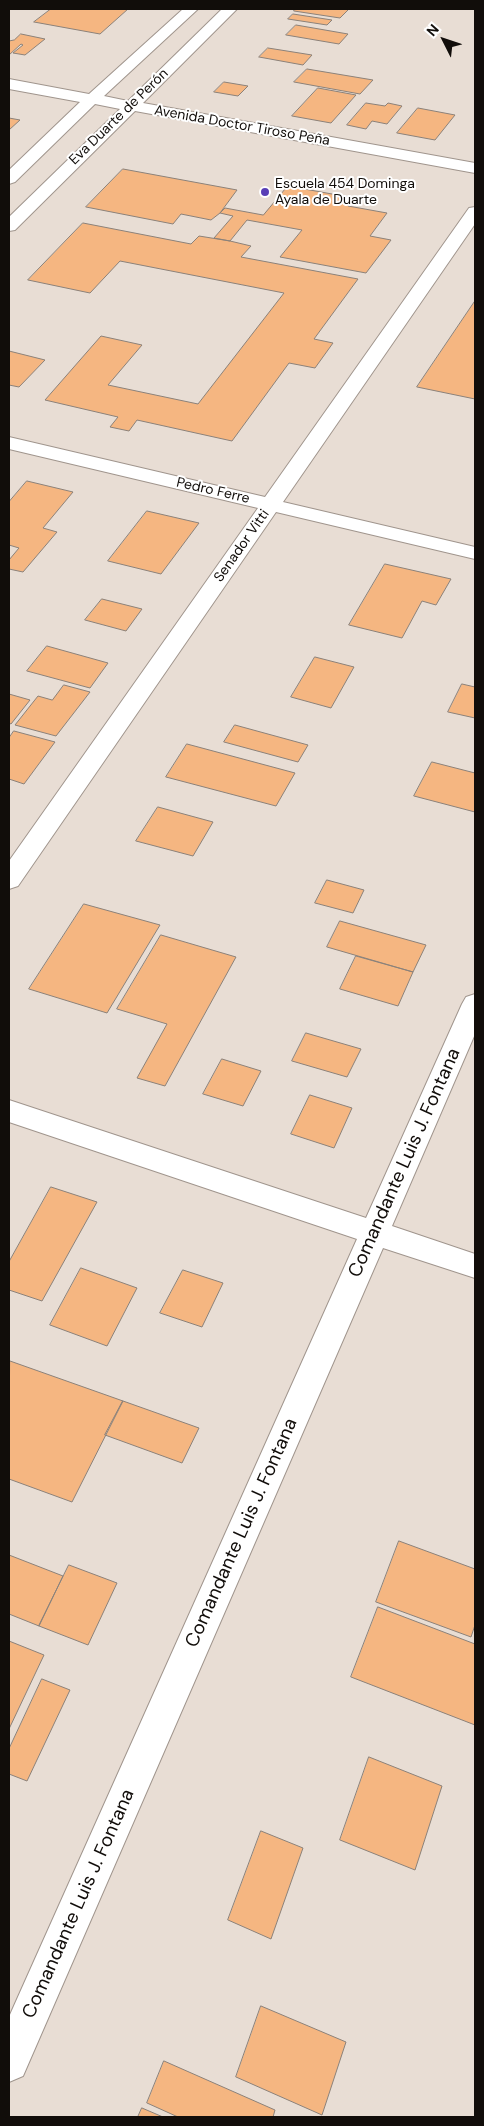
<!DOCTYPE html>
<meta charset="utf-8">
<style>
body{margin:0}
#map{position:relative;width:484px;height:2126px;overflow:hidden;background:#e8ddd4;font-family:"DM Sans",sans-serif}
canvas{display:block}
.frame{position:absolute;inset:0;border:10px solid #110d0a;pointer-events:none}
.north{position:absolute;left:419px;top:15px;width:50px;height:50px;-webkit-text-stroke:4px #fff;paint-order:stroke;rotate:311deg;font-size:14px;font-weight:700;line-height:20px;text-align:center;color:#110d0a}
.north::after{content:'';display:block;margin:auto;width:18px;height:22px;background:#110d0a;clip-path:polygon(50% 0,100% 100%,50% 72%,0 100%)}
</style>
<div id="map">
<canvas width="484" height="2126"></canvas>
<div class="frame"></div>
<div class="north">N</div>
</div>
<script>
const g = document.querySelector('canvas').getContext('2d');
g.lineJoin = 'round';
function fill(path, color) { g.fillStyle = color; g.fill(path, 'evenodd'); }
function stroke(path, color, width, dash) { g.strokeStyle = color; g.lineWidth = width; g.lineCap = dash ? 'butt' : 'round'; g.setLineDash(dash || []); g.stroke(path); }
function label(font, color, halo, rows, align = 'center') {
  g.font = font + ' "DM Sans",sans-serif'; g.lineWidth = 4; g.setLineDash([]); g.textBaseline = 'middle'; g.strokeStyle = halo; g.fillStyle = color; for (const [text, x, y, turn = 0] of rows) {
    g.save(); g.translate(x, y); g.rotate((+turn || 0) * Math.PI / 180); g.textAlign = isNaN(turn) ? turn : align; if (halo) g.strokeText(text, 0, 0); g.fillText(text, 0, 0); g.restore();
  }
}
const building = new Path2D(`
 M51,9H128L100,34L34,22Z
 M295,9H349L340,18L294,11Z
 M293,14L332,20L327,25L288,19Z
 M296,25L348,34L339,44L286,35Z
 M21,34L45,39L25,55L13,53L23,45L21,44L9,55V41L14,40Z
 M268,48L312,55L303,65L259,57Z
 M307,69L373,80L360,94L294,82Z
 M224,82L248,86L238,96L214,92Z
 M318,88L356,95L331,123L292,116Z
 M366,103L385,106L388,103L402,106L387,124L372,121L366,129L347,125Z
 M418,108L455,115L435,140L397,133Z
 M9,118L20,120L9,130Z
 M123,169L237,190L220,213L211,220L181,214L173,224L86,207Z
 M288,186L354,198L348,206L387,213L370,236L391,240L366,273L280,257L302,230L247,220L230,241L214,238L233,216L220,213L225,208L263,215Z
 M83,223L191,244L199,236L230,241L251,246L241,257L358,279L314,339L333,343L315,368L289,363L232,441L137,420L129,431L110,427L118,417L45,400L101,336L142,345L108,385L198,404L284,293L120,261L90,293L28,280Z
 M475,301V399L417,387Z
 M9,351L45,360L19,387L9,385Z
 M27,481L73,492L43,528L57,532L23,572L9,569V560L19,548L9,545V502Z
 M147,511L199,523L161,574L108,561Z
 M385,564L451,579L436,605L422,601L402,638L349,625Z
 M102,599L142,609L126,631L85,620Z
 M47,646L108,663L90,688L27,671Z
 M315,657L354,667L331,708L291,697Z
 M462,684L475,687V718L448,712Z
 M64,685L90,692L56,736L15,725L38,696L52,700Z
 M9,694L30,700L11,724L9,723Z
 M235,725L308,745L298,762L224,742Z
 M14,731L55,742L24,784L9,779V738Z
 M187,744L295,773L276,806L166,777Z
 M432,762L475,773V812L414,796Z
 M158,807L213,822L193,856L136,841Z
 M327,880L364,890L353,913L315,903Z
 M84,904L160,925L107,1013L29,989Z
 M340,921L426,945L413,972L327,947Z
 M161,935L236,957L165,1086L137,1078L167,1024L117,1009Z
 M356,956L413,972L398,1006L340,989Z
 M306,1033L361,1049L347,1077L292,1061Z
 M222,1059L261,1071L243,1106L203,1094Z
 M310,1095L352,1108L334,1148L291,1134Z
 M51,1187L97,1202L42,1301L9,1290V1262Z
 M81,1268L137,1288L107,1346L50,1325Z
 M183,1270L223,1283L202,1327L160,1313Z
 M10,1361L123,1401L72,1502L9,1479Z
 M123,1401L199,1428L182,1463L105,1435Z
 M399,1541L475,1569V1625L471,1637L376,1602Z
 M9,1555L63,1576L39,1626L9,1614Z
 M69,1565L117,1583L88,1645L39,1626Z
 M378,1607L475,1644V1725L351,1677Z
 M9,1641L44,1655L9,1729Z
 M42,1679L70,1690L27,1781L9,1774V1749Z
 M369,1757L442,1786L415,1870L340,1840Z
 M261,1831L303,1848L271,1939L228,1920Z
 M261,2006L346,2042L322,2115L236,2077Z
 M164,2061L275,2110L273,2117H178L147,2103Z
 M142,2108L163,2117H138Z`);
fill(building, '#f5b681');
stroke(building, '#8b8179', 1);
const street = new Path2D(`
 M475,207V224L283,502L475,547V559L276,512L18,886L9,889V861L258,508L9,449V437L265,497L469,208Z
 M475,994V1034L392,1226L475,1254V1278L383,1248L23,2076L9,2082V2017L357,1239L9,1122V1100L366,1218L462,1004L466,997Z`);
const secondary = new Path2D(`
 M183,9H198L104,96L128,101L222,9H237L143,103L475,163V173L135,111L15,230L9,231V217L120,109L95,104L15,182L9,184V170L80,102L9,89V79L89,94Z`);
stroke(street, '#a0958d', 2);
stroke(secondary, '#a0958d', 2);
fill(street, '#fff');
fill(secondary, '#fff');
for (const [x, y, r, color] of [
 [265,192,5,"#583eb6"]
]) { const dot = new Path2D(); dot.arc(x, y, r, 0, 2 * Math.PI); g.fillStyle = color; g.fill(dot); stroke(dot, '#fff', 2); }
label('14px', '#110d0a', '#fff', [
 ["Eva Duarte de Perón",119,117,-44],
 ["Avenida Doctor Tiroso Peña",242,126,10],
 ["Pedro Ferre",213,491,13],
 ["Senador Vitti",242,546,-55]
]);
label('14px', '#110d0a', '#fff', [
 ["Escuela 454 Dominga",275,184],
 ["Ayala de Duarte",275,200]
], 'left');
label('19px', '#110d0a', '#fff', [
 ["Comandante Luis J. Fontana",405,1163,-66],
 ["Comandante Luis J. Fontana",242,1533,-66],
 ["Comandante Luis J. Fontana",79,1904,-66]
]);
</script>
